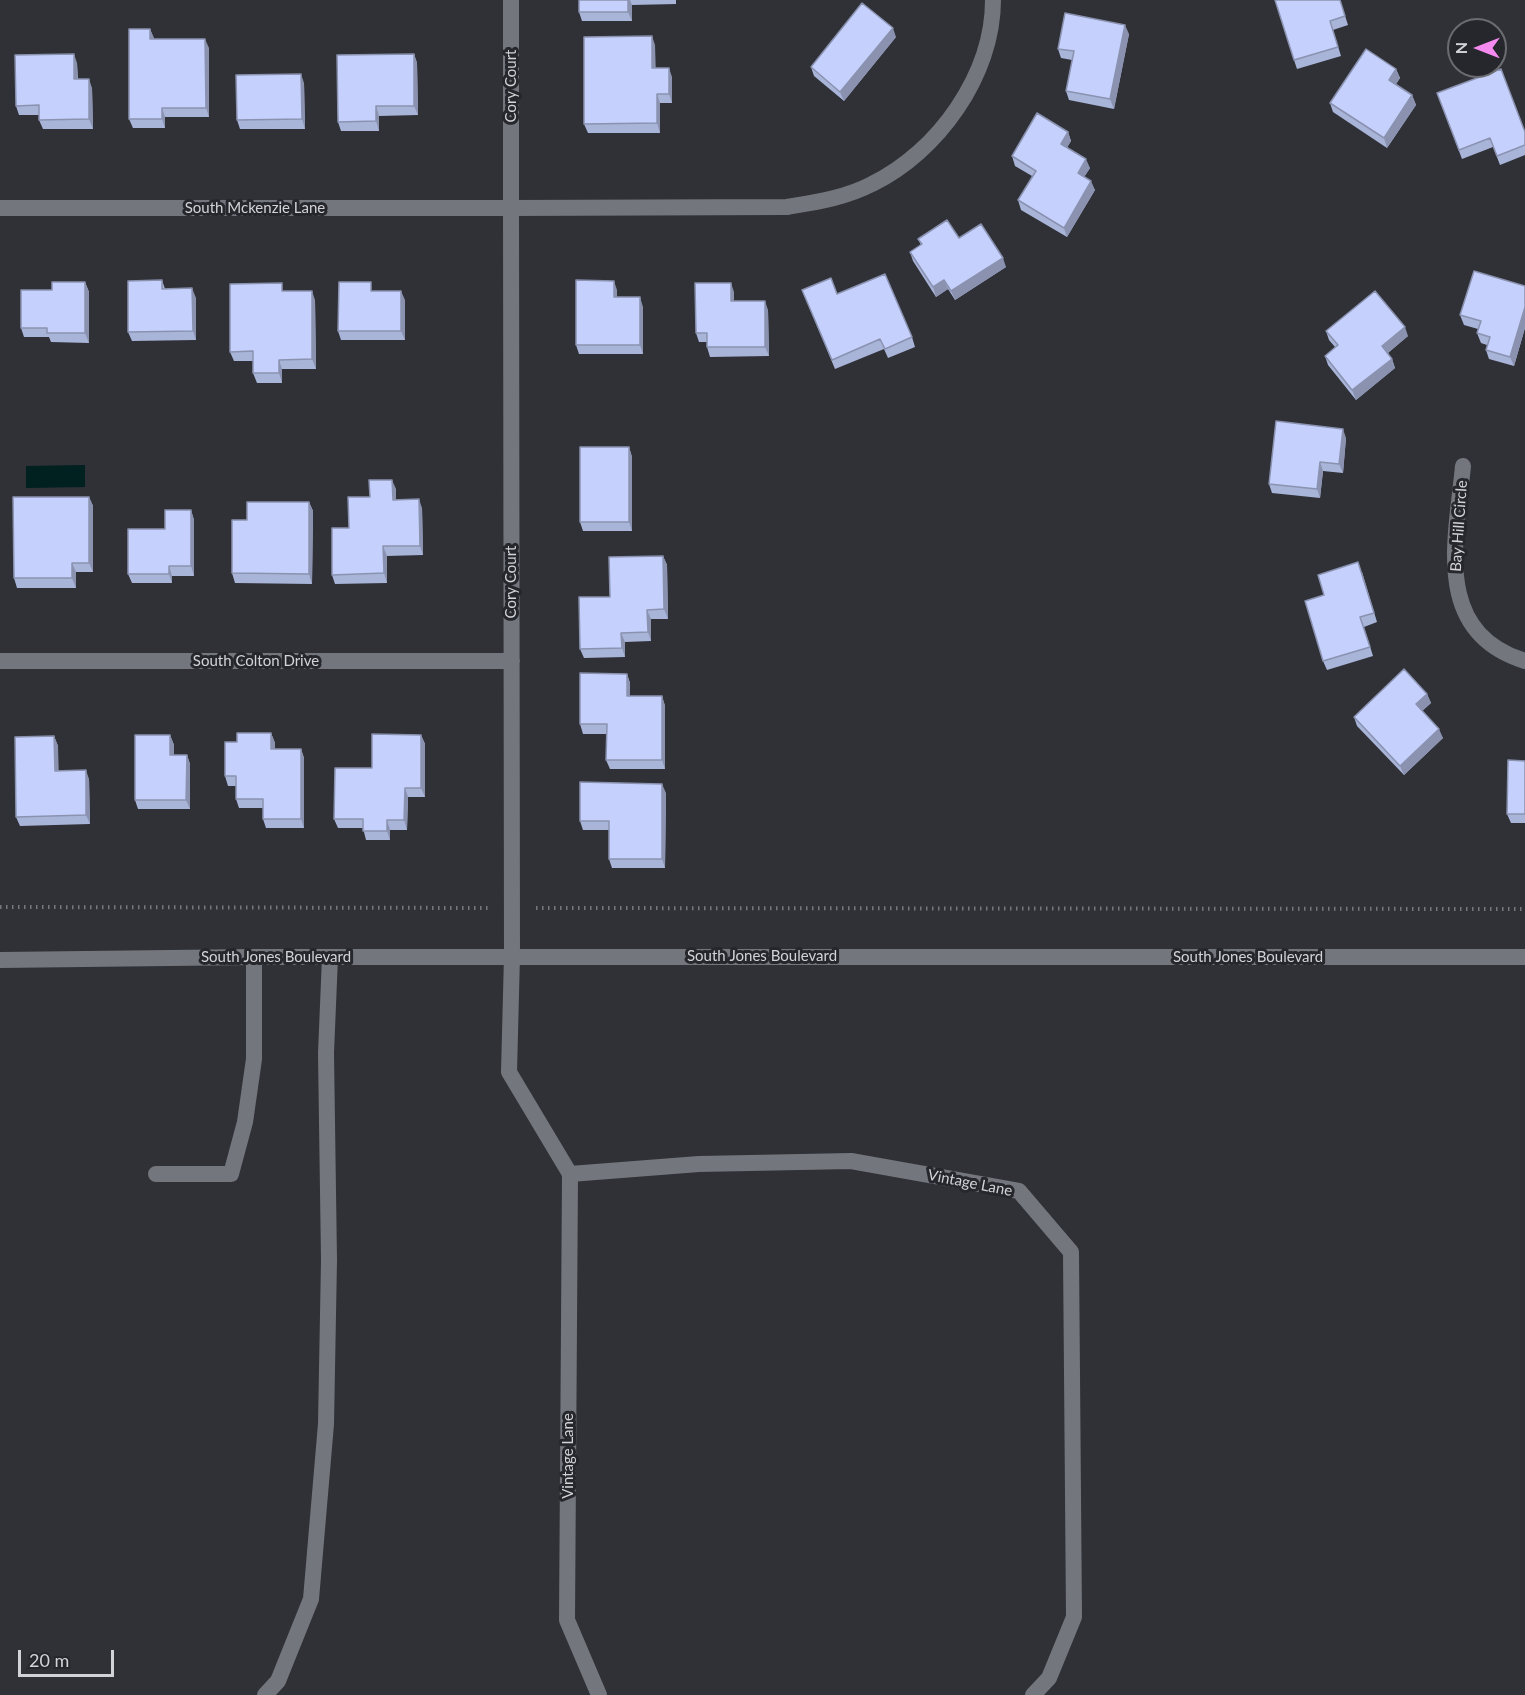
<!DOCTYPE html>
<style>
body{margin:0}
#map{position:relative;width:1525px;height:1695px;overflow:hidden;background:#2f3137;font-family:Lato,sans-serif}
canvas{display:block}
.north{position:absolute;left:1447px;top:18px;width:60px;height:60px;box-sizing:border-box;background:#25272c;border:2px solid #6a6c70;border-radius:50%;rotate:270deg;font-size:16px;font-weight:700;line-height:24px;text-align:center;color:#d2d3d7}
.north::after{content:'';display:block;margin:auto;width:21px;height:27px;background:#f489f0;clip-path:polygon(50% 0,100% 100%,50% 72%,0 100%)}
.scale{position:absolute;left:18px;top:1650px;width:96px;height:27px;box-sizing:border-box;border:3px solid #d2d3d7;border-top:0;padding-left:8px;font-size:18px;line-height:21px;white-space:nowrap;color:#d2d3d7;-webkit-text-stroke:4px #25272c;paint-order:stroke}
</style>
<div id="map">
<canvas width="1525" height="1695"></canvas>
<div class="north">N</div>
<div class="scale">20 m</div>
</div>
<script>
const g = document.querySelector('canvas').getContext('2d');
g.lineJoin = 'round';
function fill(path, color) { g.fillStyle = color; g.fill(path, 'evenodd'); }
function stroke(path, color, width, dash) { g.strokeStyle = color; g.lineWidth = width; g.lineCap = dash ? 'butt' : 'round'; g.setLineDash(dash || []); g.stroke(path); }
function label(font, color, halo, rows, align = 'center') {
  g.font = font + ' Lato,sans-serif'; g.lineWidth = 6; g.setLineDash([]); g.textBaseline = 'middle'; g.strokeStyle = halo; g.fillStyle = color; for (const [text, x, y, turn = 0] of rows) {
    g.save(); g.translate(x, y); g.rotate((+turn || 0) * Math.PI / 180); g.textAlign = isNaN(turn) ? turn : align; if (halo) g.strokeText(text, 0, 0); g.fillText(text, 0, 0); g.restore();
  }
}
fill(new Path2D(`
 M85,465V487L26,488V466Z`), '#012020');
stroke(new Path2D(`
 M0,907L489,908
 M536,908L1525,909`), '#77787e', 4, [1.5, 4.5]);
stroke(new Path2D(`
 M156,1174H231L245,1122L254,1059V957
 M265,1695L278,1681L311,1599L326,1424L329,1260L326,1053L330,957`), '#74767d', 16);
stroke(new Path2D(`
 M511,0V208L787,207C816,202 845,198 872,184C938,152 993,75 993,0
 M0,208H511L512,956L509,1072L570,1174L567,1620L599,1695
 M1463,466C1456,540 1432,632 1525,661
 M0,661H512
 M570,1174L699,1164L851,1161L1019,1191L1071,1252L1074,1617L1049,1678L1033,1695`), '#74767d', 16);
stroke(new Path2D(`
 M0,960L254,957H1525`), '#74767d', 16);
fill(new Path2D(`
 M579,0H676V4L632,5V21H582L579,12Z
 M1340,0L1348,25L1333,30L1341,56L1297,69L1294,60Z
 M150,29L154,39L209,48V117H165V128H133L129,119Z
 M1129,34L1114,109L1069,100L1066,91L1072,60L1061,58L1058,49Z
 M896,37L844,101L814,76L811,67Z
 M655,45V68L672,77V103H660V133H588L584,124Z
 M414,54L417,63L418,115L379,116V131H341L338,122Z
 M77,63L78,79L92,88L93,129H43L39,120V115H19L16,106Z
 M1396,69L1400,78L1396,84L1412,95L1416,105L1387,148L1333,112L1330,103Z
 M304,83L305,129H240L237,120Z
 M1437,93L1525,132V155L1500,165L1493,147L1462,159Z
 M1068,132L1071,141L1067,147L1090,168L1084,177L1095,190L1067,237L1021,210L1018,200L1032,176L1015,166L1012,156Z
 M959,238L1006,267L955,300L948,289L936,297L913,261L910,252L921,245L918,239Z
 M162,280L165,289L196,298V340L132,341L128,332Z
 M85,282L89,292V343L51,342L49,337H24L21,328L52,290Z
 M1525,286V328L1514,366L1489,359L1486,350L1487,345L1481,343L1477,333L1478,329L1464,325L1460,315Z
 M617,290V297L643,307V354H579L576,345Z
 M802,290L837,294L912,337L915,347L888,358L884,349L835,369Z
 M285,291L315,300L316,369H282V383H257L253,373V361H234L230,352Z
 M374,291L405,300V340H341L338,331Z
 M734,292V301L768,310L769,356L710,357L707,347V342H699L696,333Z
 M1326,331L1408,336L1388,353L1392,359L1395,368L1356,400L1328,365L1325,356L1335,347L1329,340Z
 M1346,438L1343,473L1323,471L1320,498L1272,493L1269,484Z
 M629,447L632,457V531H583L580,522Z
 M396,489V500L422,508L423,555L387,556V583L335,584L332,575L349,528L370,497Z
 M89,497L93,506V572H76V588H17L14,578Z
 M309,502L313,511L312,584L235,583L232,573Z
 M191,510L194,520V576H172V583H132L128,574L165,529Z
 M663,556L667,565L668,619H651V641L625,642V657L584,658L580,649L610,597Z
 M1362,572L1377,622L1364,627L1373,656L1327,670L1323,661L1324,595Z
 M627,674L630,683V696H662L665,706V769H610L606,760L607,734H583L580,724Z
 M1427,694L1431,703L1422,711L1443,738L1404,775L1357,726L1354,717Z
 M271,733L275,743V749H301L304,758V828H266L263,819V808H239L236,799V786H228L225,776L237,742Z
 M170,735L174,745V755H187L190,764V809H138L135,800Z
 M421,735L425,744V797H408L407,830H390V840H366L363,828H338L334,819L372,768Z
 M54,736L58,746V771L89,779L90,824L20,826L16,817Z
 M1525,761V823H1511L1507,814Z
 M666,793L665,868H612L609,859V830H583L580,821Z`), '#a9b4d9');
fill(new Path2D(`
 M628,0H630L632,5V21L628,12Z
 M1125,25L1129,34L1114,109L1110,99Z
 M893,28L896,37L844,101L840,92Z
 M150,29L154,38V49L150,39Z
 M652,36L655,45L656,77L652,68Z
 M205,39L209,48V117L206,108Z
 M74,54L77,63L78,88L74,79Z
 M414,54L417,63L418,115L414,106Z
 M669,68L672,77V103L669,94Z
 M1396,69L1400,78L1393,89L1389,80Z
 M301,74L304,83L305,129L302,119Z
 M89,79L92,88L93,129L89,119Z
 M657,94L660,103V133L657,123Z
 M1412,95L1416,105L1387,148L1384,138Z
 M376,106L379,116V131L376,121Z
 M162,108L165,117V128L162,119Z
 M1068,132L1071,141L1064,153L1061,144Z
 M1086,159L1090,168L1081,182L1078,173Z
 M1091,181L1095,190L1067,237L1064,228Z
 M1003,258L1006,267L955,300L951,291Z
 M944,280L948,289L936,297L933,287Z
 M614,281L617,290V307L614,297Z
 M85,282L89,292V343L85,333Z
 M731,283L734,292V310L731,301Z
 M192,288L196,298V340L193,331Z
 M312,291L315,300L316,369L312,359Z
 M401,291L405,300V340L401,331Z
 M640,297L643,307V354L640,345Z
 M765,301L768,310L769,356L765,347Z
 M1525,307V328L1514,366L1510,357Z
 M1405,327L1408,336L1385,355L1382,346Z
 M1392,359L1395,368L1356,400L1352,390Z
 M279,360L282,369V383L279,373Z
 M1343,429L1346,438L1343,473L1339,464Z
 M629,447L632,457V531L629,522Z
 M1320,462L1323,471L1320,498L1317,489Z
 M392,480L396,489V509L393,500Z
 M89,497L93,506V572L89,563Z
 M419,499L422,508L423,555L420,546Z
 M309,502L313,511L312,584L309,574Z
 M191,510L194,520V576L191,566Z
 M383,546L387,556V583L384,573Z
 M663,556L667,565L668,619L664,609Z
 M72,563L76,572V588L72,578Z
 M169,566L172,576V583L169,574Z
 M647,610L651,619V641L648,632Z
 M621,633L625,642V657L622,648Z
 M627,674L630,683V706L627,696Z
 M1427,694L1431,703L1419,714L1416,704Z
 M662,696L665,706V769L662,760Z
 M1439,729L1443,738L1404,775L1400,766Z
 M271,733L275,743V758L271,749Z
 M170,735L174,745V764L170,755Z
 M421,735L425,744V797L421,788Z
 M54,736L58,746L59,780L55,771Z
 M301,749L304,758V828L301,819Z
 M187,755L190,764V809L186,800Z
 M86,770L89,779L90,824L86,815Z
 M662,784L666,793L665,868L662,859Z
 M405,788L408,797L407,830L404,820Z
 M387,820L390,830V840L387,831Z`), '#8a92b0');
const building = new Path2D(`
 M579,0H628V12H579Z
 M1275,0H1340L1345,16L1330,21L1338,47L1294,60Z
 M862,3L893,28L840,92L811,67Z
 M1065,13L1125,25L1110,99L1066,91L1074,51L1058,49Z
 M129,29H150V39H205L206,108H162V119H129Z
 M652,36V68H669V94H657V123L584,124V37Z
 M1366,49L1396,69L1389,80L1412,95L1384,138L1330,103Z
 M74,54V79H89V119L39,120V105L16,106L15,55Z
 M414,54V106H376V121L338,122L337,55Z
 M1501,69L1525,132V145L1497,156L1490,138L1459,150L1437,93Z
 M301,74L302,119L237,120L236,75Z
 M1037,113L1068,132L1061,144L1086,159L1078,173L1091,181L1064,228L1018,200L1036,171L1012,156Z
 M947,220L959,238L981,224L1003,258L951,291L944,280L933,287L910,252L922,244L918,239Z
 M1474,271L1525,286V307L1510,357L1486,350L1490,337L1477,333L1481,321L1460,315Z
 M885,274L912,337L885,349L880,339L832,360L802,290L831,278L837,294Z
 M162,280V289L192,288L193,331L128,332V281Z
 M576,280L614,281V297H640V345H576Z
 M52,282H85V333H47V328H21V290H52Z
 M339,282H371V291H401V331H338Z
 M282,283V291H312V359L279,360V373H253V351L230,352V284Z
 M695,283H731V301H765V347H707V333H696Z
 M1375,291L1405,327L1382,346L1392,359L1352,390L1325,356L1338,345L1326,331Z
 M1276,421L1343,429L1339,464L1320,462L1317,489L1269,484Z
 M580,447H629V522H580Z
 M369,480H392L393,500L419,499L420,546H383L384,573L332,575V528H349L348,497H370Z
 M13,497H89V563H72V578H14Z
 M247,502H309V574L232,573V520H247Z
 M165,510H191V566H169V574H128V529H165Z
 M663,556L664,609L647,610L648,632L621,633L622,648L580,649L579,597H610L609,557Z
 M1358,562L1374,613L1360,617L1370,647L1323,661L1305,601L1324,595L1318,575Z
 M1404,669L1427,694L1416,704L1439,729L1400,766L1354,717Z
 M580,673L627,674V696H662V760H606L607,724H580Z
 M237,733H271V749H301V819H263V799H236V776H225V742H237Z
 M372,734L421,735V788H405L404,820H387V831H363V819H334L335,768H372Z
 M135,735H170V755H187L186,800H135Z
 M54,736L55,771L86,770V815L16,817L15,737Z
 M1508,760L1525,761V814H1507Z
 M580,782L662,784V859H609V821H580Z`);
fill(building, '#c5d1fc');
stroke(building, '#8a92b0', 1.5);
label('15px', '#d2d3d7', '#25272c', [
 ["Cory Court",511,86,-90],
 ["South Mckenzie Lane",255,208],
 ["Bay Hill Circle",1459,526,-86],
 ["Cory Court",511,582,-90],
 ["South Colton Drive",256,661],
 ["South Jones Boulevard",762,956],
 ["South Jones Boulevard",276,957],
 ["South Jones Boulevard",1248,957],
 ["Vintage Lane",970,1183,11],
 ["Vintage Lane",568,1456,-90]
]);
</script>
